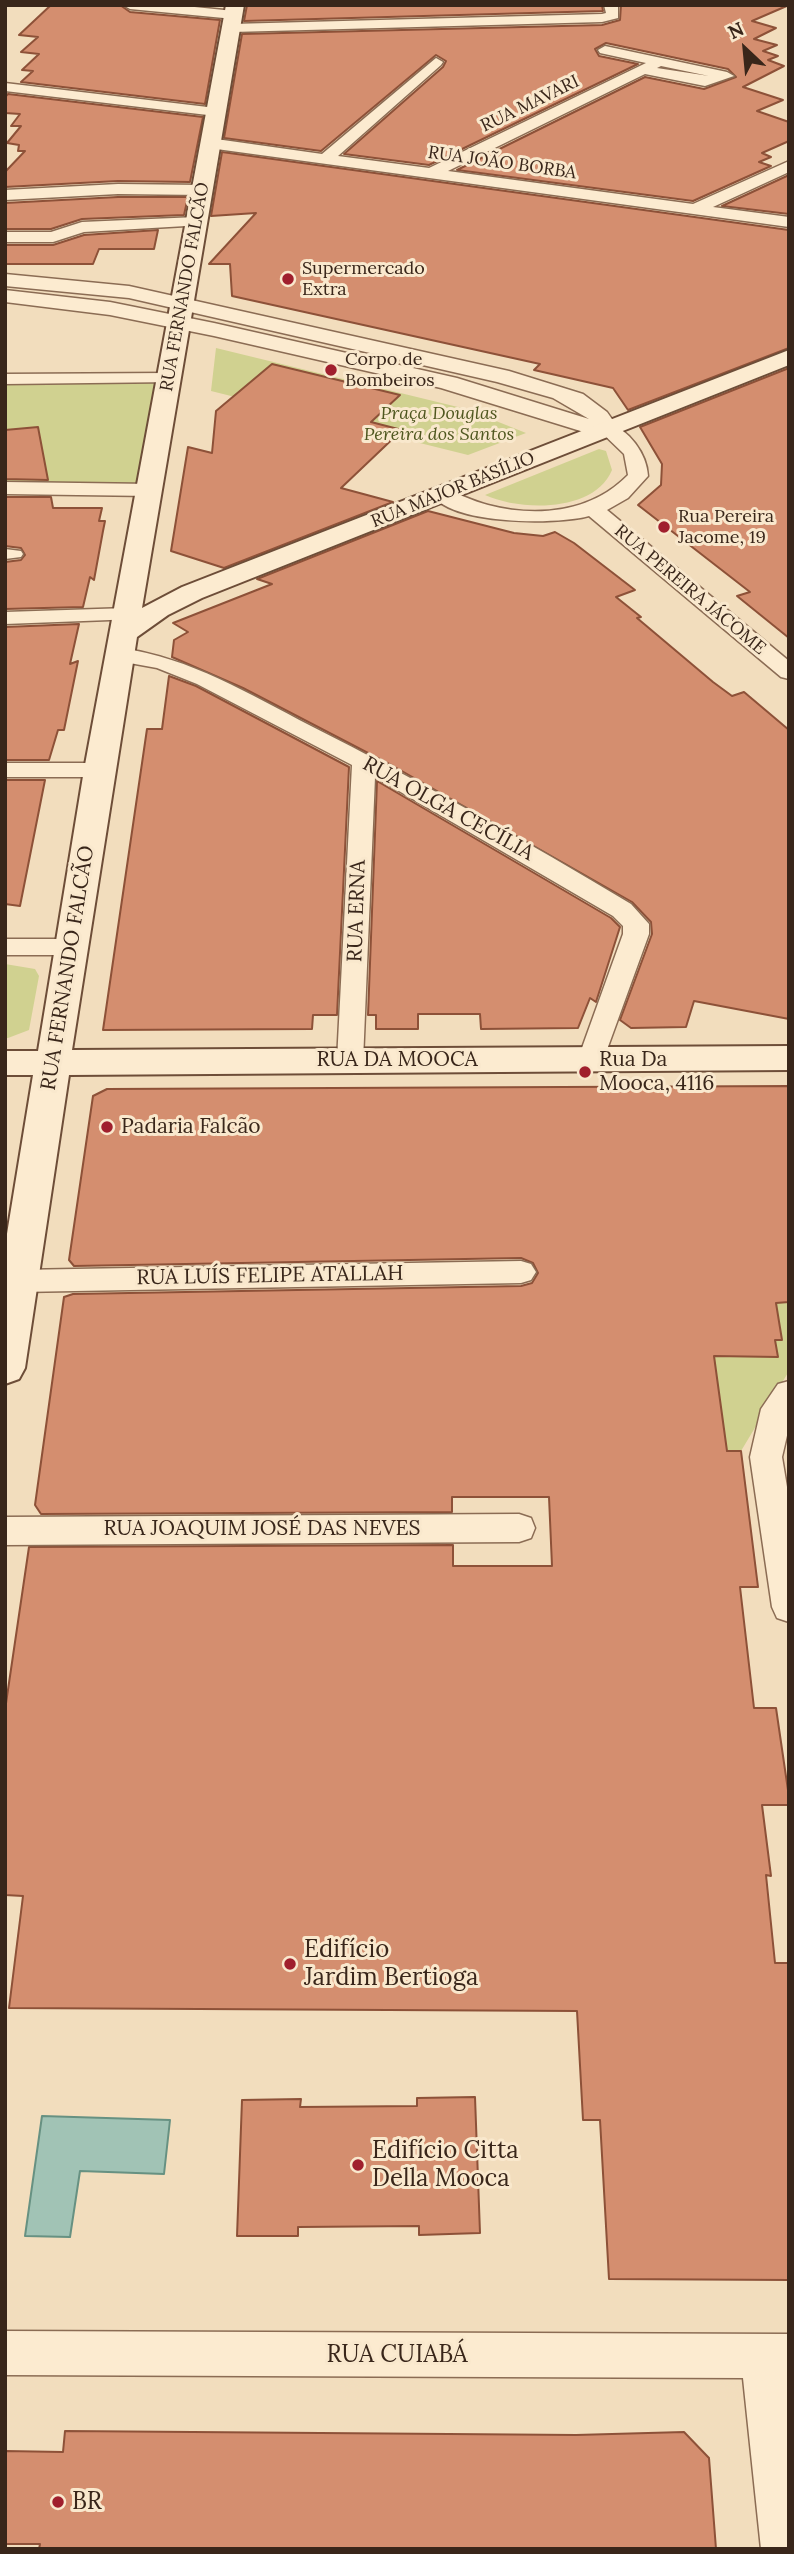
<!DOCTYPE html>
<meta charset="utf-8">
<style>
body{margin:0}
#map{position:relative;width:794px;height:2554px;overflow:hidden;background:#f2ddbd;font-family:Lora,serif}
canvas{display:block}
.frame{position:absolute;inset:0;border:7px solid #39261a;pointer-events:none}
.north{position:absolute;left:710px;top:14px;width:70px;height:70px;-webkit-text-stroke:5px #f9e8cd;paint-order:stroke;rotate:334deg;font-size:19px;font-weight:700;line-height:28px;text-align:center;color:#39261a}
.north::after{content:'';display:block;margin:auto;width:24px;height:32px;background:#39261a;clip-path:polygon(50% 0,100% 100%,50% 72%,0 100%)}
</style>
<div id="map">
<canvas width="794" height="2554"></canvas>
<div class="frame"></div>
<div class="north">N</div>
</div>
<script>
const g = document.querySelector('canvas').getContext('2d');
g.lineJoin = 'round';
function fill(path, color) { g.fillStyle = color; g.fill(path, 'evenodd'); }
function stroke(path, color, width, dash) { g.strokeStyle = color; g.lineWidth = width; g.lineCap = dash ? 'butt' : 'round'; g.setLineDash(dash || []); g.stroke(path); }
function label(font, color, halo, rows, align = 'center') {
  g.font = font + ' Lora,serif'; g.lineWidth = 6; g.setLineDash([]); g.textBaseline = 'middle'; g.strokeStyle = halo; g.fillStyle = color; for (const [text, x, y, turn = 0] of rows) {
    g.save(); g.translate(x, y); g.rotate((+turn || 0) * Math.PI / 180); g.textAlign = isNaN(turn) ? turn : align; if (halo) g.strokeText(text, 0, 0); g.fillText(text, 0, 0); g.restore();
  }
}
fill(new Path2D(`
 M216,348L466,409L526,433L468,455L211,391Z
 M169,378L151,490L5,493V383Z
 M599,449L606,451L612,470C594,513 520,511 485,495Z
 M5,964L35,969L39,976L29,1030L8,1038H5Z
 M776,1303H789V1371L741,1451H721L651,1355L777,1357L775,1340H782Z`), '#d0d190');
const water = new Path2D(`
 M42,2116L170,2120L164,2174L80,2171L70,2237L25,2236Z`);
fill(water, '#a1c3b5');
stroke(water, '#679182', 2);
const building = new Path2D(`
 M51,5H120L130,12L220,20L205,104L21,82L33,71L22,70L39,54L21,52L38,37L19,35Z
 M247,5H602L603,11L244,21Z
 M621,5H789L752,21L776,28L754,39L777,45L763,51L778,56L768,60L784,66L743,87L783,100L757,111L789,122V141L762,153L771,157L759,162L771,166L693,201L457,170L645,77L704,89L736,77L728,69L606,43L595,49L599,56L638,64L429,165L344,154L443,67L446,61L436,55L321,151L224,138L242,34L602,25L620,20Z
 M8,94L203,117L190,182L118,181L5,187V172L25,151H18L19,145L7,143L21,126H11L20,114L5,113V97Z
 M222,152L789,230V348L628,410L613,388L534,370L540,364L232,296L230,264H209L256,213L211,216Z
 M789,175V214L722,206Z
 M118,197H188L184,215L82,219L51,229H5V203Z
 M158,230L154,249H99L93,264H5V245H53L84,235Z
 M272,364L400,395L371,422L402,430L341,488L393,502L224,568L171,551L188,447L212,453L216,411Z
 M789,368V638L737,596L750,592L638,505L661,485L662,464L640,427Z
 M38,427L48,480L5,479V430Z
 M5,497H51L53,508H102L99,521H105L103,531L94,580L90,577L83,607L5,609V562L21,560L25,555L21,548L5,546Z
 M428,511L514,533L543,536L555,532L574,543L635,590L616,597L641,617L637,618L713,682L732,696L744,692L789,730V1019L694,1001L686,1027L631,1028L620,1020L652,934L651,922L632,902L393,766L243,688L172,657L174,640L188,632L173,623L272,584L257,579Z
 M79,624L70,664L78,661L64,730H58L49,760H5V627Z
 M169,676L196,686L349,767L337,1015H313L312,1029L103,1030L147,729H162Z
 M5,780H45L20,906L5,904Z
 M377,781L611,918L620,927L596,1002L590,998L578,1028L481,1029L480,1014H418V1029H376V1015H368Z
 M789,1086V1302L776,1303L782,1340H775L778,1357L714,1356L727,1451H741L758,1587H740L754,1708H776L789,1797V1805H762L771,1876L766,1875L775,1963H789V2280L609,2279L600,2120H583L577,2011L9,2008L23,1896L5,1895V1710L29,1547L453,1545V1566H552L549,1497H452V1512L41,1514L35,1505L64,1297L73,1294L521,1286L532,1283L538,1273L533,1263L521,1258L74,1266L69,1260L93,1096L107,1089Z
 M475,2097L480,2233L419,2235V2226L298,2227V2236H237L242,2100L301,2099L300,2107L417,2106V2098Z
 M65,2431L576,2435L684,2432L709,2458L716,2549H39L40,2544H5V2451L63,2452Z`);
fill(building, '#d48e6f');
stroke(building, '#8d5138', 2);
const pedestrian = new Path2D(`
 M5,549L21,551L23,554L21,557L5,559Z`);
const minor = new Path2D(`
 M123,5H175L234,11L241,15L234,19L130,9Z
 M604,5H618V18L602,22L232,32L225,28L232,24L602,14L606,13Z
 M605,46L727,72L734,76L705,86L645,74L448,171L693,204L789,161V172L713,207L789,217V227L209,148L201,143L209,138L322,154L436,58L443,62L441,65L338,156L429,168L646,63L600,53L598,50ZM661,66L709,76L657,68Z
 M5,83L216,108L223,112L216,116L5,91Z
 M118,184L203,185L211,190L203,195L118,194L5,200V190Z
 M197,217L203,219V225L84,232L53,242H5V232H51L82,222Z
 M169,373L175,374L178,378L175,382L5,384V374Z
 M607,423C629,429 647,454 648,476L628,498L607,510L789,661V679L781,677L589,516C556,525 454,525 432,495L442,489C458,493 472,501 488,505C538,518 592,512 628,475L624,454L598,429Z
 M5,482L151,484L161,490L151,496L5,494Z
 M128,608L136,609L139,614L136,619L5,624V612Z
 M121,648C191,658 249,694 311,726C420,781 526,841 631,904L649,924V934L601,1066L591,1068L581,1066L578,1059L623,934V926L613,916L375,777L363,1061L360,1068L350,1070L340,1068L337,1061L352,765L197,684L157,668L113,660L110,655Z
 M5,763H99L107,765L111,770L107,775L99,777H5Z
 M5,939H71L80,941L84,947L80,953L71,955H5Z
 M521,1261L531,1264L536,1272L531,1280L521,1283L19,1292L8,1289L5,1283L8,1273L19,1270Z
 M789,1381V1427L782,1457L789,1499V1622L777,1618L772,1607L750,1457L761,1409L778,1384Z
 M519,1514L531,1518L535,1528L531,1538L519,1542L5,1545V1517Z
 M5,2331L789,2334V2549H761L743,2378L5,2375Z`);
const tertiary = new Path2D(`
 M5,274L129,286L509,371L583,394L607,412L619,429L615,434L587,433L441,388L214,336L110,315L5,302V290L110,302L214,323L457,378L589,419L553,398L497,382L129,298L5,286Z`);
const secondary = new Path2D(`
 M226,5H244L142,608L182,587L789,350V365L202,598L168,615L137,637L72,1050L789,1046V1070L69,1075L25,1368L19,1379L5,1384V1246L33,1075H5V1051H38L84,770Z`);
stroke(pedestrian, '#8b6c54', 3);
stroke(minor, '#8b6c54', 3);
stroke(tertiary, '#8b6c54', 3);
stroke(secondary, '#6d4d38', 4);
fill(pedestrian, '#fcebd0');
fill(minor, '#fcebd0');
fill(tertiary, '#fcebd0');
fill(secondary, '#fcebd0');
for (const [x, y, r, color] of [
 [288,279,7,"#a01f2d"],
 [331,370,7,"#a01f2d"],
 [664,527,7,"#a01f2d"],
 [585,1072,7,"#a01f2d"],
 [107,1127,7,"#a01f2d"],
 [290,1964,7,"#a01f2d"],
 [358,2165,7,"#a01f2d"],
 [58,2502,7,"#a01f2d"]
]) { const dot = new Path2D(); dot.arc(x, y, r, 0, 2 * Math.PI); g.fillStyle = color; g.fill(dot); stroke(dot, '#f9e8cd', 2.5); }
label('18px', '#39261a', '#f9e8cd', [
 ["RUA MAVARI",530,104,-26],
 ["RUA JOÃO BORBA",502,163,8],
 ["RUA FERNANDO FALCÃO",185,287,-80],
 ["RUA MAJOR BASÍLIO",453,490,-22],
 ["RUA PEREIRA JÁCOME",690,590,40]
]);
label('18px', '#39261a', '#f9e8cd', [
 ["Supermercado",302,269],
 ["Extra",302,290],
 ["Corpo de",345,360],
 ["Bombeiros",345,381],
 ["Rua Pereira",678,517],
 ["Jacome, 19",678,538]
], 'left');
label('italic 18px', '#4f571f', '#f9e8cd', [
 ["Praça Douglas",439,414],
 ["Pereira dos Santos",439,435]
]);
label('21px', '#39261a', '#f9e8cd', [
 ["RUA OLGA CECÍLIA",448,809,29],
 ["RUA ERNA",357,911,-88],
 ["RUA FERNANDO FALCÃO",68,968,-81],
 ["RUA DA MOOCA",397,1060],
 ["RUA LUÍS FELIPE ATALLAH",270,1276,-1],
 ["RUA JOAQUIM JOSÉ DAS NEVES",262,1529]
]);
label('21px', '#39261a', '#f9e8cd', [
 ["Rua Da",599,1060],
 ["Mooca, 4116",599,1084],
 ["Padaria Falcão",121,1127]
], 'left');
label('24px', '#39261a', '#f9e8cd', [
 ["Edifício",304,1950],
 ["Jardim Bertioga",304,1978],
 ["Edifício Citta",372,2151],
 ["Della Mooca",372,2179],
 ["BR",72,2502]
], 'left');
label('24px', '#39261a', '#f9e8cd', [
 ["RUA CUIABÁ",397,2355]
]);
</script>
